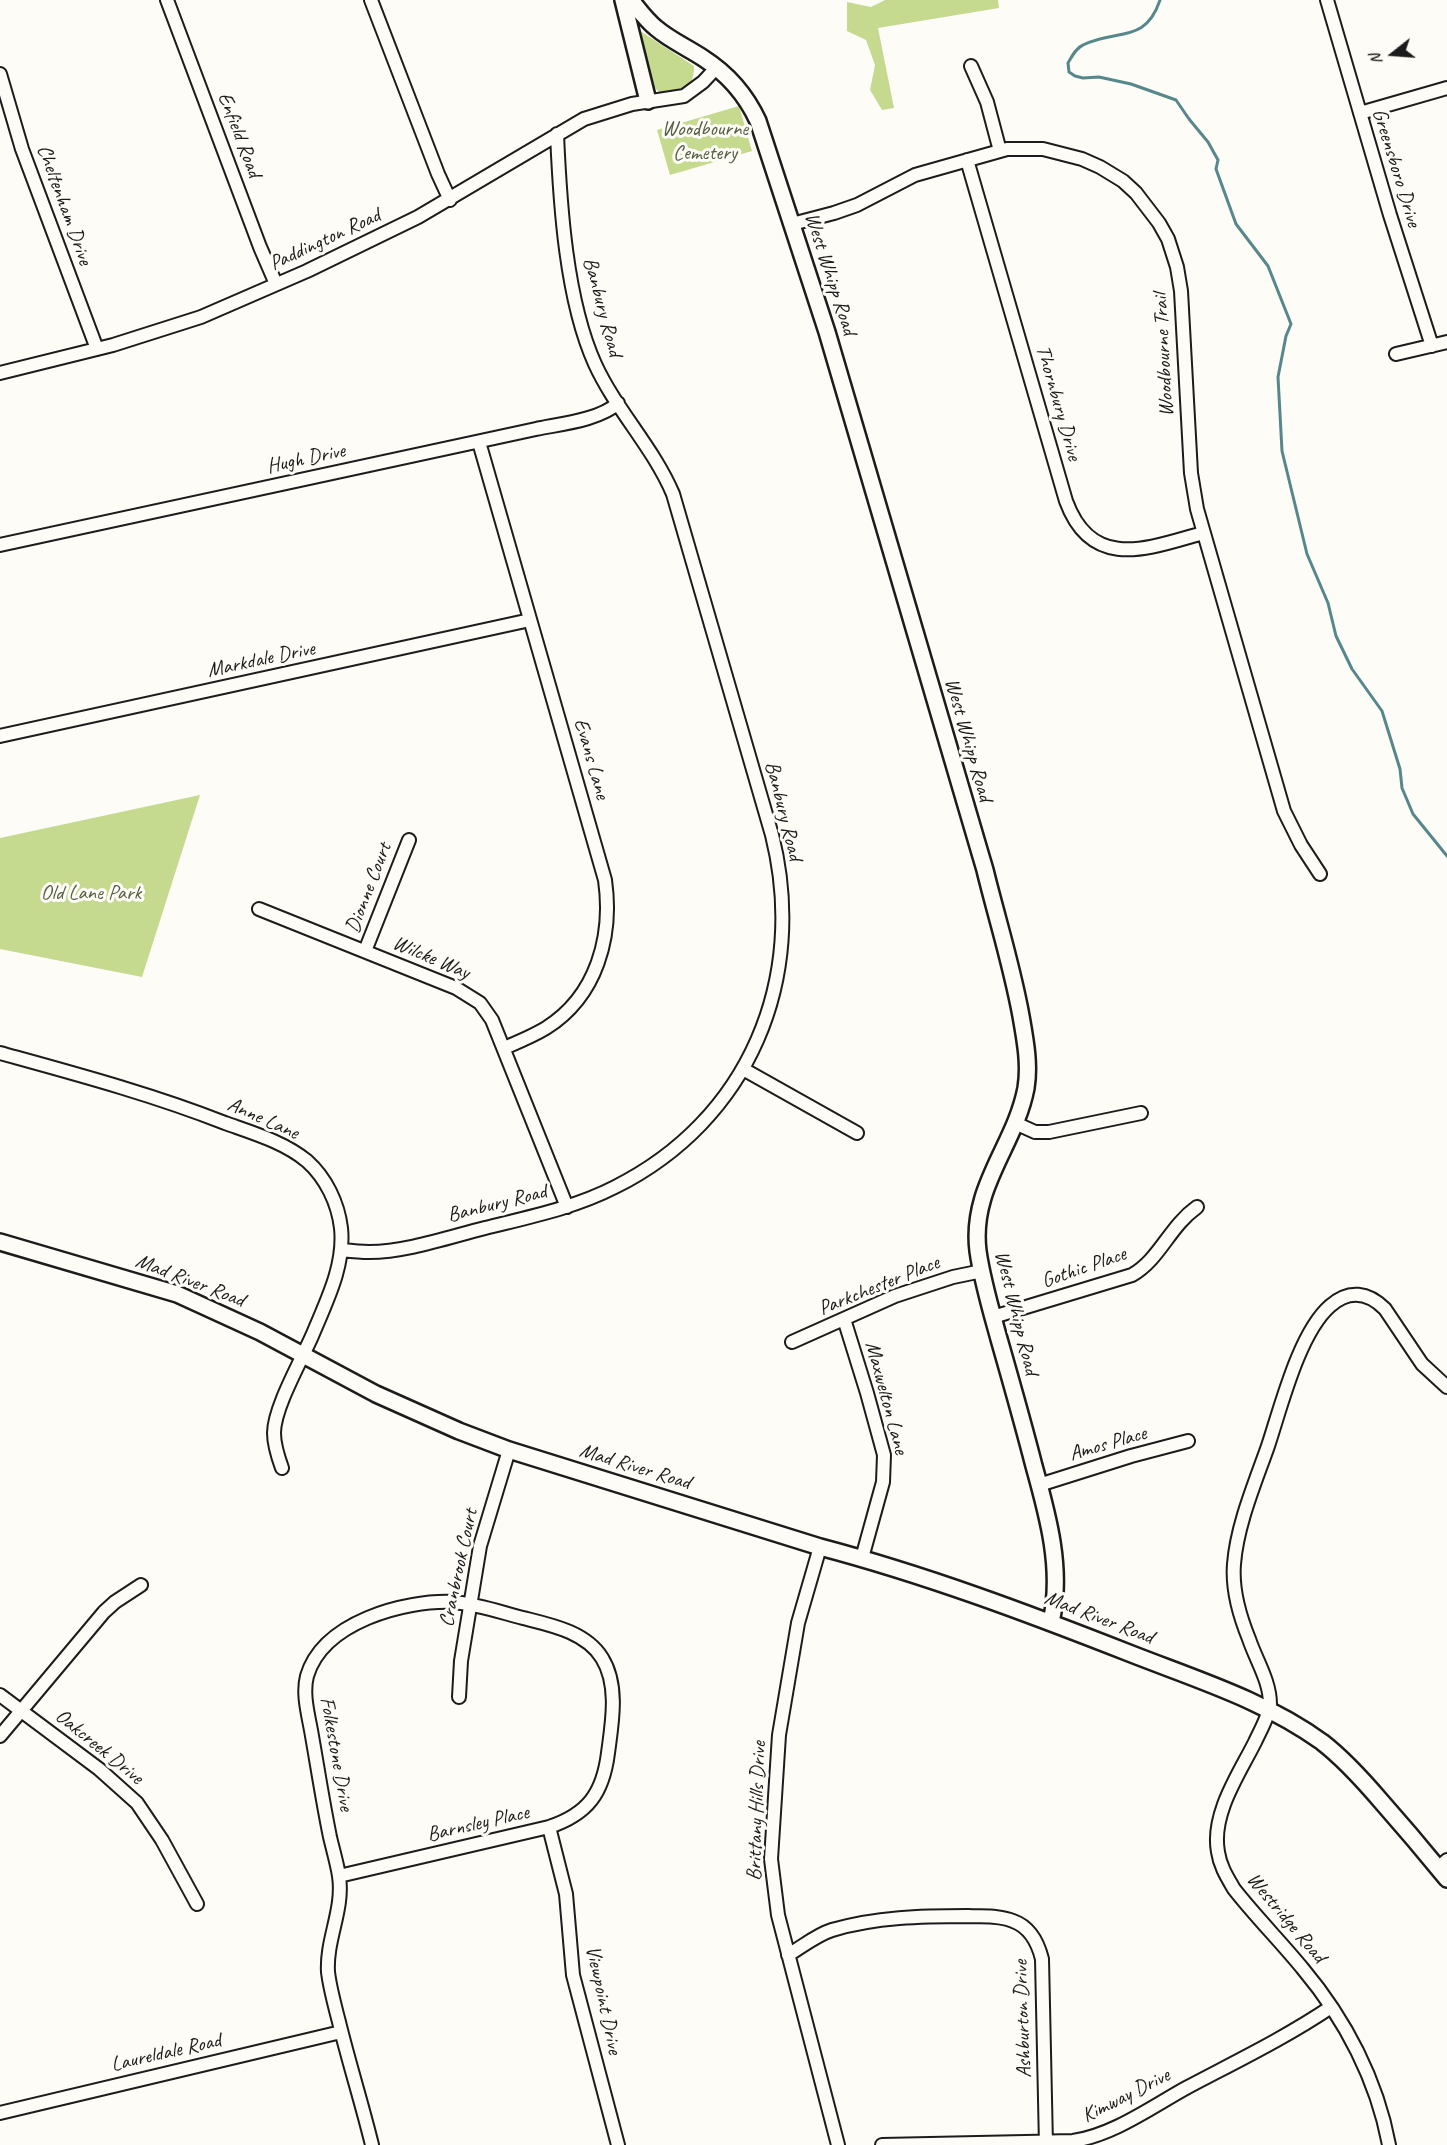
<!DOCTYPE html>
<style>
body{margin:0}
#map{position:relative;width:1447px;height:2145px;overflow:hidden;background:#fdfcf7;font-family:Caveat,sans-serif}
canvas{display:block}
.north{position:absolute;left:1363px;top:24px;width:60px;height:60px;-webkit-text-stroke:4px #fdfcf7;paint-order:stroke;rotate:253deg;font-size:16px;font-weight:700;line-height:24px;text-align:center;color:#1c1c1c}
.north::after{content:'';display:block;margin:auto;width:21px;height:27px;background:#1c1c1c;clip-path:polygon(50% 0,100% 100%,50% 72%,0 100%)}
</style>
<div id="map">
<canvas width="1447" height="2145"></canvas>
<div class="north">N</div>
</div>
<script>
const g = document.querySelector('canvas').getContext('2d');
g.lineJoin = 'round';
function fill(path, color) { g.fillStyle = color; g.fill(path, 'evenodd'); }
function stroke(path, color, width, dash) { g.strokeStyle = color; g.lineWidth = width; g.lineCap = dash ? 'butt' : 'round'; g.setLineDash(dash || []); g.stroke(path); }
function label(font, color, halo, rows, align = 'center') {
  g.font = font + ' Caveat,sans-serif'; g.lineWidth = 6; g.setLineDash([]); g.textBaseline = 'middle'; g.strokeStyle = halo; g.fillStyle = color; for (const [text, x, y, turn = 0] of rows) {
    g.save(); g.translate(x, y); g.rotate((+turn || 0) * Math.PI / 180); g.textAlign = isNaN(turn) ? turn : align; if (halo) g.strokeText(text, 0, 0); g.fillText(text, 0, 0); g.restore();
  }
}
fill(new Path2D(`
 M885,0H998L999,8L878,28L894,108L882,110L870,90L875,65L866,40L847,31V2L871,7Z
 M637,29L694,66C694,91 681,91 661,94L647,80Z
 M739,106L752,151L670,175L657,130Z
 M200,795L142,977L0,949V838Z`), '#c5da8f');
stroke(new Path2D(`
 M1160,0C1145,45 1116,28 1083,45C1076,48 1072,56 1068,63L1069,72L1075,76L1083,78L1099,77L1131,84L1176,100L1189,119L1208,142L1218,160L1216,169L1236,224L1268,266L1291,324L1286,336L1278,377L1282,451L1307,554L1328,603L1336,636L1352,669L1382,711L1400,769L1402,788L1413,814L1447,856`), '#56878b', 3);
const minor = new Path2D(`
 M167,0L260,247L276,284
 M371,0L438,174L450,200
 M1327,0L1390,215L1432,346
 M971,66L987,102L1000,151
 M0,74L22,149L97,349
 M1360,113L1447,88
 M967,160L1066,501C1092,572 1149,548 1203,533
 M792,224L834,213L857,205L915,175L1007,149H1043L1082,159L1100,167L1123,181L1136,193L1159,223L1168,239L1177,267L1181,291L1191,473L1197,509L1284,811L1301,845L1320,874
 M1396,354L1447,342
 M0,373L113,345L201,317L307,271L418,217L584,119L632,104L684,96L703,82L717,67
 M479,442L605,880C613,936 597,996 546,1028C533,1036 518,1042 504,1048
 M0,545L536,429C560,424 600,420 618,403
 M0,736L530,620
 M259,909L456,988L480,1003L492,1020L567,1207
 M365,951L409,840
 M0,1053C76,1074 151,1094 225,1123C253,1133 284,1142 307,1161C326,1178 338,1203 341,1228C345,1266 326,1302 312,1336C301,1361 274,1408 274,1433C274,1445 278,1457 282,1468
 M743,1069L857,1133
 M1015,1123L1035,1132H1049L1141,1113
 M342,1250C351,1251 360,1252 369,1252C406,1252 449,1237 485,1228C529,1217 574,1208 615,1187C749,1120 808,979 772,835L673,494C653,447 616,410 595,364C566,300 560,204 557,134
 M993,1317L1132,1275C1160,1259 1169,1227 1197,1207
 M844,1319L867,1393L884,1455L883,1482L862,1558
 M792,1342L895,1296L953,1277L982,1271
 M1039,1485L1131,1456L1188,1441
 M820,1547L798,1623L779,1735L771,1859L778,1915L838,2145
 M0,1695L99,1769L137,1803L162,1840L197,1904
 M459,1697L461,1661L480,1546L509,1450
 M0,1736L104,1612L115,1602L141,1585
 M549,1827L566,1894L573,1975L618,2145
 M1438,1868L1447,1860
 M339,1876L549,1827C588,1814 603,1793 608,1753C612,1723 619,1685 602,1658C586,1632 551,1625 523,1618C500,1612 477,1604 453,1602C404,1600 323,1622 307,1676C302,1695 309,1717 312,1736C318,1770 323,1803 330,1837C333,1850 337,1863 339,1876C344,1910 326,1939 328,1972C330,1989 335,2006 339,2022C349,2063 362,2104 372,2145
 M788,1955C802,1947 816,1935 832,1930C876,1917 922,1916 968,1916C982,1917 999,1915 1013,1921C1030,1927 1038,1943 1042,1959L1046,2145
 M0,2113L341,2032
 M882,2145L1073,2141C1113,2135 1150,2108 1186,2088C1235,2062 1285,2038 1331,2007
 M1389,2145C1377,2080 1345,2019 1303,1969C1281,1942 1256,1917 1234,1889C1227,1877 1220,1866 1218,1852C1211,1814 1239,1774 1255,1742C1260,1731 1269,1716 1270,1704C1270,1681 1256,1660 1249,1639C1240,1617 1232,1588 1234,1564C1237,1525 1255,1483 1268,1446C1281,1407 1299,1333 1330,1306C1349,1289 1368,1292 1385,1309L1422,1364L1447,1387`);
const tertiary = new Path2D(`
 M623,0L648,101
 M631,0C639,10 646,20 656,28C670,40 688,48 703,58C728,74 746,95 758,121L827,332L985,870C997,919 1012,966 1021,1016C1025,1039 1030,1064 1026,1088C1015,1146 970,1187 978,1251C982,1280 991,1310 999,1339C1011,1381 1023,1423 1034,1466C1048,1516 1063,1570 1051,1622
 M0,1242L177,1294L260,1332L376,1394L459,1431L509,1450L820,1547C926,1575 1027,1613 1129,1653C1195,1679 1264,1700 1322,1742C1344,1759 1362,1779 1380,1800C1403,1826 1425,1852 1447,1879`);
stroke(minor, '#1c1c1c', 16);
stroke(tertiary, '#1c1c1c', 20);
stroke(minor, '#fdfcf7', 12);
stroke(tertiary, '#fdfcf7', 15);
label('21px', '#575e44', '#fdfcf7', [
 ["Woodbourne",705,129],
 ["Cemetery",705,153],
 ["Old Lane Park",91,893]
]);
label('21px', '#1c1c1c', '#fdfcf7', [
 ["Enfield Road",239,135,69],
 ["Greensboro Drive",1396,168,73],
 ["Cheltenham Drive",64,205,70],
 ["Paddington Road",325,240,-25],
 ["West Whipp Road",830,274,72],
 ["Banbury Road",602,307,75],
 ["Woodbourne Trail",1164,355,-93],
 ["Thornbury Drive",1058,403,74],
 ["Hugh Drive",306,459,-12],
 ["Markdale Drive",261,660,-12],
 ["West Whipp Road",968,740,74],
 ["Evans Lane",591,759,74],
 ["Banbury Road",783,811,76],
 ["Dionne Court",369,888,-69],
 ["Wilcke Way",431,958,23],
 ["Anne Lane",263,1119,24],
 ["Banbury Road",497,1204,-14],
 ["Gothic Place",1084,1268,-19],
 ["Mad River Road",190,1281,21],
 ["Parkchester Place",879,1286,-22],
 ["West Whipp Road",1016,1313,76],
 ["Maxwelton Lane",886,1398,75],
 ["Amos Place",1108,1444,-16],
 ["Mad River Road",635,1467,17],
 ["Cranbrook Court",459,1568,-78],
 ["Mad River Road",1099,1618,21],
 ["Oakcreek Drive",99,1747,39],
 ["Folkestone Drive",336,1754,80],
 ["Brittany Hills Drive",757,1811,-88],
 ["Barnsley Place",478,1824,-13],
 ["Westridge Road",1286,1918,50],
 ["Viewpoint Drive",603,2000,78],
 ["Ashburton Drive",1023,2019,-92],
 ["Laureldale Road",166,2053,-13],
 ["Kimway Drive",1126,2096,-27]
]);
</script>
